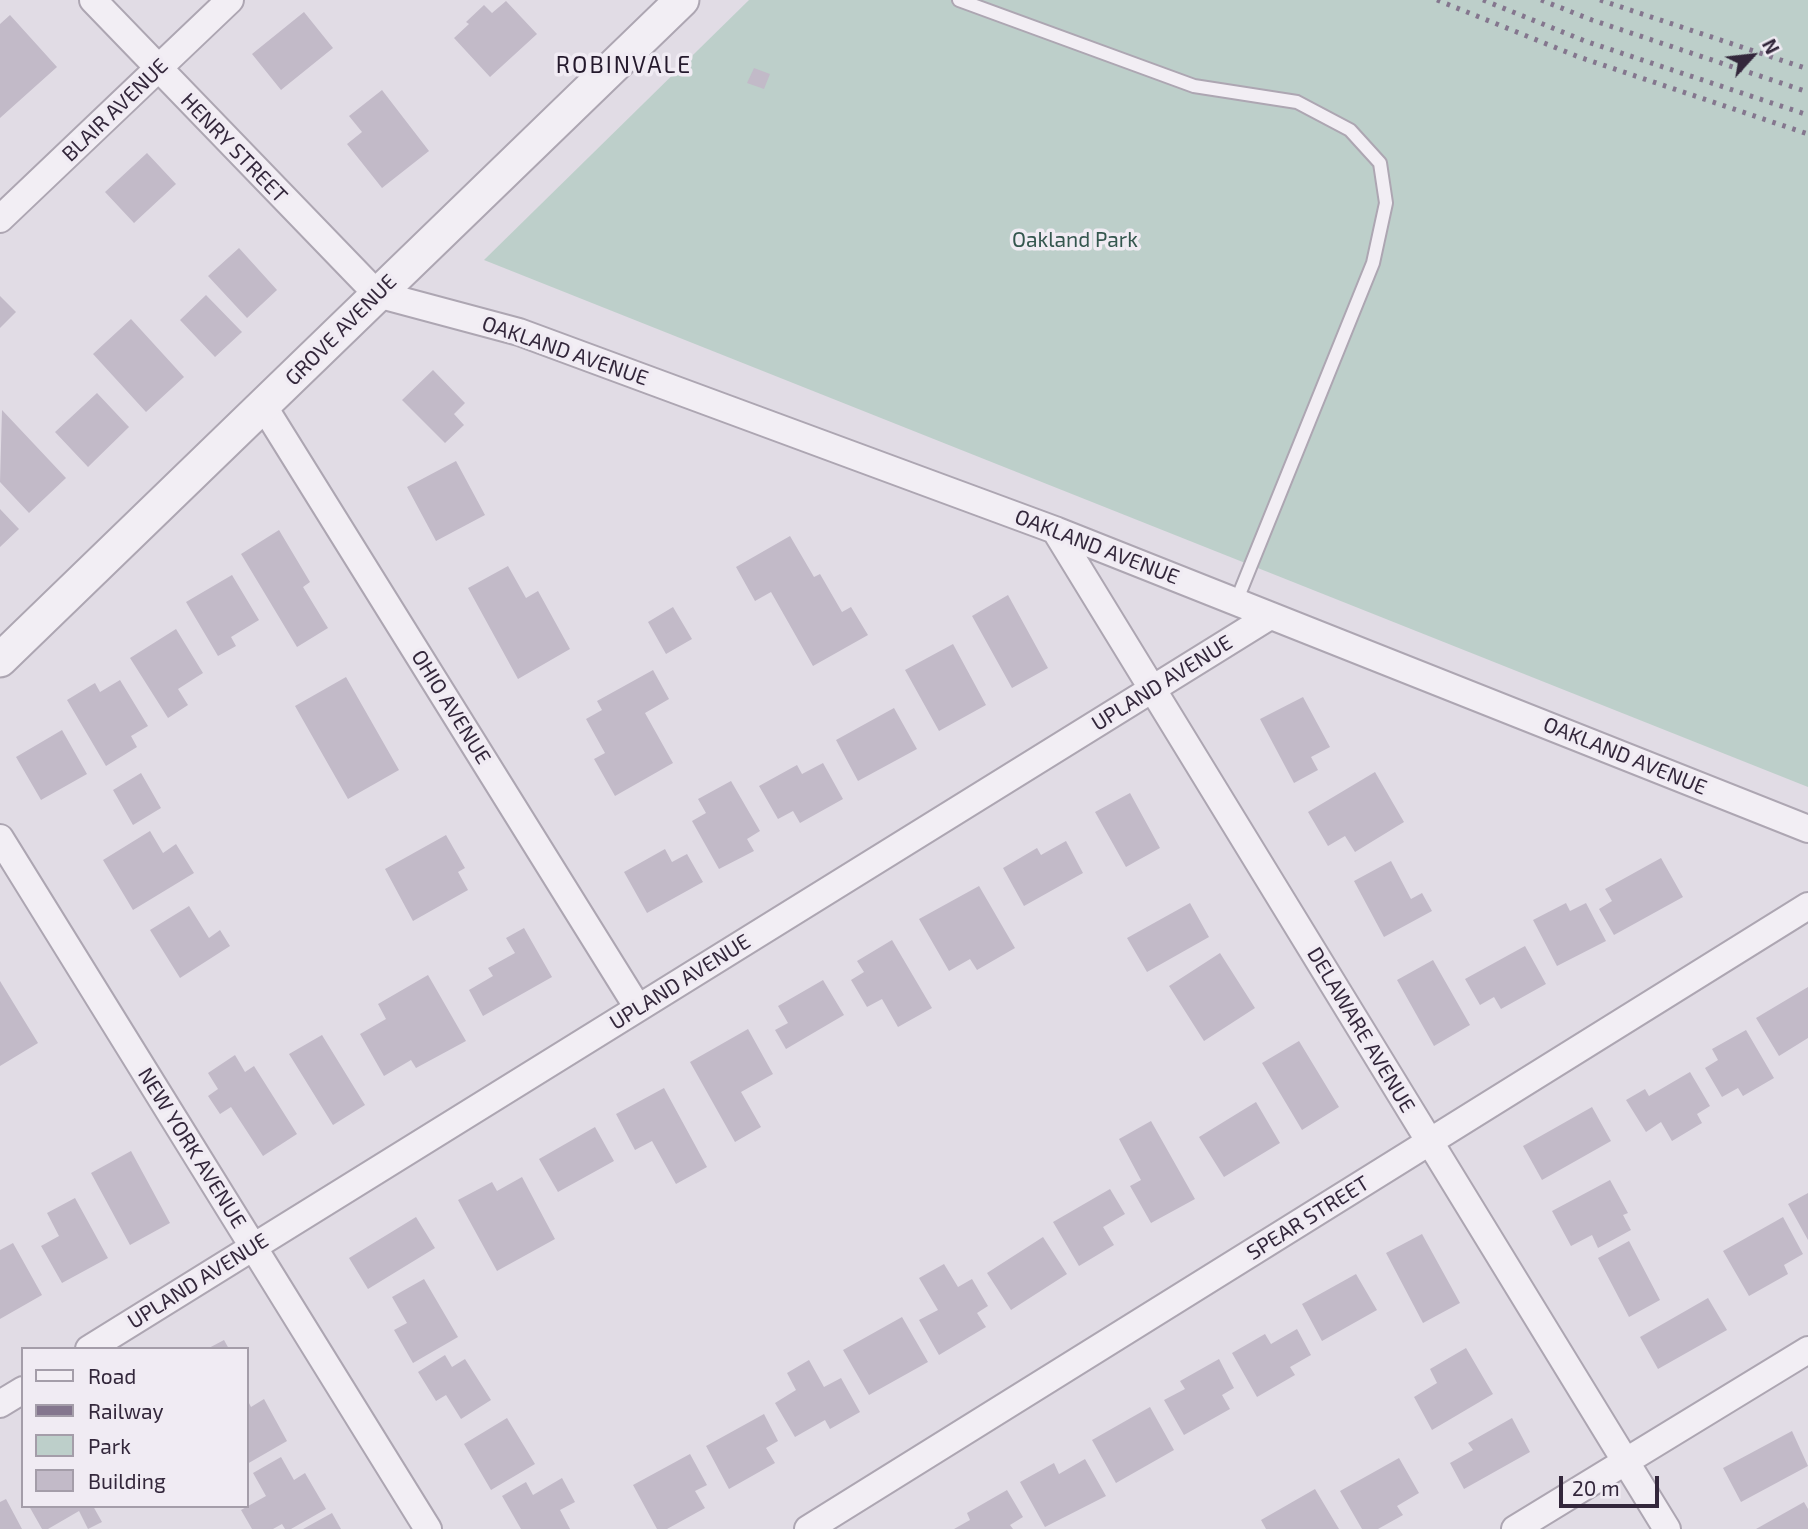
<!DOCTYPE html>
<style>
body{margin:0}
#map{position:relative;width:1808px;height:1529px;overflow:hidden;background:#e1dce5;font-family:"Exo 2",sans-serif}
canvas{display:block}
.legend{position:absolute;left:21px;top:1347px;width:228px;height:161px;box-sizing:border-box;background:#f0ebf3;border:2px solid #a49da9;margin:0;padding:9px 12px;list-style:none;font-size:21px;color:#33273b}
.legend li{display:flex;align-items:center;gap:14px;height:35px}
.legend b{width:35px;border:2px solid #a49da9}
.north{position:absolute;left:1717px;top:21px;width:70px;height:70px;-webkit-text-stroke:5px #f0ebf3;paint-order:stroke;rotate:63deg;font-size:19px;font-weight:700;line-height:28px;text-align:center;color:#33273b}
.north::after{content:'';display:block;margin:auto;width:24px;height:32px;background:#33273b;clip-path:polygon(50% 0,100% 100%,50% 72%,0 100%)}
.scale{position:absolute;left:1559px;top:1476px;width:100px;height:32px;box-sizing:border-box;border:4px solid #33273b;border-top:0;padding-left:9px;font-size:21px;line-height:24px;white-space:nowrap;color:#33273b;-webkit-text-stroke:5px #f0ebf3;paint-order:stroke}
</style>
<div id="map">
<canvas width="1808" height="1529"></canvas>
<ul class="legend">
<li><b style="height:9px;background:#f2eef4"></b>Road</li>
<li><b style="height:9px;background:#84768e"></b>Railway</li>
<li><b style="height:19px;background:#bdcfca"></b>Park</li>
<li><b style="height:19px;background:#c2bac8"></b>Building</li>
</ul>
<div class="north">N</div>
<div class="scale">20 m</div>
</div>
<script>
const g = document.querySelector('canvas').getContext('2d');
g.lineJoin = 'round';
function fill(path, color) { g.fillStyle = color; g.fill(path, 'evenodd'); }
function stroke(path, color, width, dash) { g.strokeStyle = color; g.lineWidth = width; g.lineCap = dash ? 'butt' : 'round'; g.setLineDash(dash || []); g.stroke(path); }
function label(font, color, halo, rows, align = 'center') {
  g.font = font + ' "Exo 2",sans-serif'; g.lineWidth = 7; g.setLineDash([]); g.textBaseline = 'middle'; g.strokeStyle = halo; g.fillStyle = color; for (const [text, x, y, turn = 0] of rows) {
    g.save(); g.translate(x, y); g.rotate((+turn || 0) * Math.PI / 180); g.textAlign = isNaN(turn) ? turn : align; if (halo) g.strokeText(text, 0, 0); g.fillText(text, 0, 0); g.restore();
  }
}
fill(new Path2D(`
 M749,0H1808V787L484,260Z`), '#bdcfca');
fill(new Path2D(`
 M506,1L537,34L490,77L454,38L469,24L466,22L484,5L492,13Z
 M304,12L333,48L281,90L252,54Z
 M10,15L57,67L0,118V24Z
 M754,68L770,74L764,89L747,83Z
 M382,90L429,151L382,188L347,144L362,132L349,116Z
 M147,153L176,184L134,223L105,192Z
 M239,248L277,290L247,318L208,276Z
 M206,295L242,332L215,357L180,320Z
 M0,296L16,312L0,328Z
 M131,319L184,377L146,412L93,354Z
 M433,370L465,403L454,414L464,425L445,443L402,400Z
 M97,393L129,427L88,467L55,432Z
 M2,410L66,478L29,513L0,482Z
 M456,461L485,515L436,541L407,487Z
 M0,509L19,529L0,547Z
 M279,530L310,582L303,587L328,628L297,647L241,554Z
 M790,536L814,577L820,574L842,612L851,607L868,635L813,666L771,592L755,601L736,567Z
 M508,566L526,598L538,591L570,649L518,679L468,588Z
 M232,575L259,620L231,637L236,646L218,656L186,602Z
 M1008,595L1048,668L1012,688L972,616Z
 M673,607L692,639L666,654L648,622Z
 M176,629L203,673L178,689L188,705L168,718L130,658Z
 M953,644L986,705L939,731L905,670Z
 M653,670L669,699L645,713L673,763L615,796L594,759L605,753L586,719L602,710L597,701Z
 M346,677L399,770L348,799L295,706Z
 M120,680L148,726L131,736L137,747L106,766L67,700L95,683L100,692Z
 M1303,697L1330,747L1311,757L1318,770L1294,783L1260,719Z
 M894,708L917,749L858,781L836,740Z
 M62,730L87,774L41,800L16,757Z
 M823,763L843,799L800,823L793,811L778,819L759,786L797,765L802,774Z
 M1375,772L1404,822L1355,852L1345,836L1328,846L1308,812Z
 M141,773L161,808L133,825L113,790Z
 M731,781L760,831L747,839L754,851L719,869L692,821L706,813L698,799Z
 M1130,793L1160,848L1126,867L1095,812Z
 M150,831L163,853L176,844L194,873L133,910L103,860Z
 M446,835L465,868L458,872L468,890L413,921L385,869Z
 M1066,841L1083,873L1024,906L1003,868L1037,848L1041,855Z
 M665,849L672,862L687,854L703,882L647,913L624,872Z
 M1661,858L1683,897L1614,935L1599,909L1612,901L1605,889Z
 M1391,861L1411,899L1422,893L1432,911L1384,937L1354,881Z
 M979,886L1015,948L977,970L970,959L949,971L919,919Z
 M1190,903L1209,937L1147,972L1127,938Z
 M1566,903L1570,911L1586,903L1606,941L1557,966L1533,920Z
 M189,906L209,938L220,930L230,946L180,978L150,930Z
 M524,928L552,977L483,1016L469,990L493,976L488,968L515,953L506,938Z
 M892,940L932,1008L898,1027L882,999L867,1007L851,980L864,972L857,961Z
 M1525,946L1546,984L1501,1009L1494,997L1480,1005L1465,979Z
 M1220,953L1255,1008L1204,1041L1169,986Z
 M1433,960L1470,1025L1434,1046L1397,980Z
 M428,975L466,1041L416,1068L411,1060L384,1076L360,1034L386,1019L378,1004Z
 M823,980L844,1015L786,1049L775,1030L788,1023L778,1006Z
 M0,981L38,1043L0,1066Z
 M1808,987V1038L1779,1056L1756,1018Z
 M748,1029L773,1074L741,1092L761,1127L735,1142L690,1062Z
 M1746,1030L1774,1078L1743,1096L1738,1088L1722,1097L1705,1068L1718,1060L1712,1049Z
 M322,1035L365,1105L333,1125L289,1054Z
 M1299,1041L1339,1107L1302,1130L1262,1063Z
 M235,1055L245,1072L254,1066L297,1134L263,1156L231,1107L220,1114L208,1096L218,1089L208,1073Z
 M1690,1072L1710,1106L1697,1114L1702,1123L1672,1141L1661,1122L1646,1132L1626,1100L1645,1089L1649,1096Z
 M664,1088L707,1167L676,1184L652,1141L635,1150L616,1114Z
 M1256,1102L1280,1143L1224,1177L1199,1137Z
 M1592,1107L1611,1141L1542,1180L1523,1146Z
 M1151,1121L1195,1199L1151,1223L1130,1186L1141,1180L1119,1139Z
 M595,1127L614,1161L558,1192L539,1159Z
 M131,1151L170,1223L130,1245L91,1173Z
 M522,1177L555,1239L497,1271L458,1200L492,1182L497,1191Z
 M1610,1180L1628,1213L1623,1215L1631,1230L1598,1248L1592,1235L1571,1246L1552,1211Z
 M1110,1189L1125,1214L1103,1227L1114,1245L1079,1266L1053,1222Z
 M1808,1193V1240L1788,1204Z
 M75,1198L108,1258L62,1283L41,1246L59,1236L47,1213Z
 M416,1217L435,1248L368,1289L349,1258Z
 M1783,1217L1803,1254L1784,1265L1788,1274L1749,1296L1723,1251Z
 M1422,1234L1460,1303L1423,1323L1386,1253Z
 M1043,1237L1067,1274L1011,1310L987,1273Z
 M1629,1241L1660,1300L1629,1317L1598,1258Z
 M13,1243L42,1295L0,1319V1250Z
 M944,1264L958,1287L972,1279L988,1306L977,1313L986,1327L939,1355L919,1320L938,1310L919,1278Z
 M1356,1274L1377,1310L1322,1341L1302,1304Z
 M424,1279L458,1337L413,1363L394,1330L407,1323L392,1297Z
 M1708,1298L1727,1330L1658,1369L1640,1337Z
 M902,1317L928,1362L869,1395L843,1350Z
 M1297,1329L1311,1355L1290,1367L1295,1375L1257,1397L1232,1353L1265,1334L1271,1344Z
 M224,1340L229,1349H207Z
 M1466,1348L1493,1394L1432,1430L1414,1397L1437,1383L1430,1369Z
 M445,1355L452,1367L465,1359L491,1400L461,1419L446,1395L436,1401L418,1372Z
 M1219,1359L1234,1388L1222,1395L1230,1409L1184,1435L1164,1400L1185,1389L1180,1381Z
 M809,1360L824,1387L841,1378L860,1412L830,1429L825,1420L795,1437L775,1403L796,1390L787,1373Z
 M247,1399L251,1407L264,1399L287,1441L247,1464Z
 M1150,1407L1174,1450L1116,1483L1092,1440Z
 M764,1414L778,1441L766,1448L775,1463L729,1489L706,1446Z
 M507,1418L535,1464L491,1490L464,1444Z
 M1512,1418L1530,1452L1464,1489L1450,1463L1473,1450L1468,1443Z
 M1792,1431L1808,1466L1741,1502L1723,1468Z
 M690,1454L707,1485L695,1491L705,1508L667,1529H657L633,1485Z
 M281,1457L294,1480L305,1473L326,1509L291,1529H285L282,1524L273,1529H252L241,1510L266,1496L253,1473Z
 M1399,1458L1419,1493L1397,1506L1403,1515L1378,1529H1362L1340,1491Z
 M1085,1459L1106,1496L1045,1527L1020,1482L1054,1463L1059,1474Z
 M562,1478L575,1502L560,1510L570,1529H521L502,1496L526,1482L533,1495Z
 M1315,1489L1339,1529H1266L1261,1520Z
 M1007,1490L1023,1517L1010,1525L1013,1529H954L970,1520L967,1513Z
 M6,1499L22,1529H0V1502Z
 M1804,1502L1808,1509V1529H1756Z
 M29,1506H93L102,1522L88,1529L79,1511L48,1529H42Z
 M332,1513L341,1529H303Z`), '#c2bac8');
const service = new Path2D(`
 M959,0L1194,86L1297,102L1350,130L1380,163L1386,203L1373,263L1236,602`);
const minor = new Path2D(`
 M93,0L377,294L519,332L1055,530L1808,829
 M0,219L230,0
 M264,407L638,1008
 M1055,530L1667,1529
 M0,838L428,1529
 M89,1349L1270,616
 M0,1404L23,1390
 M808,1529L1808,906
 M1515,1529L1808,1350`);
const tertiary = new Path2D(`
 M0,660L682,0`);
stroke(service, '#ada6b2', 16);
stroke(minor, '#ada6b2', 30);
stroke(tertiary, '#ada6b2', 37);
stroke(service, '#f2eef4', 12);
stroke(minor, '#f2eef4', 26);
stroke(tertiary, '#f2eef4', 33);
stroke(new Path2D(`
 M1437,0L1579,57L1808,134
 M1483,0L1585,41L1808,115
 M1541,0L1592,20L1808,92
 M1600,0L1808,69`), '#84768e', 5, [3.5, 7]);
label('21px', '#33273b', '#f0ebf3', [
 ["BLAIR AVENUE",115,110,-44],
 ["HENRY STREET",234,148,46],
 ["GROVE AVENUE",341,330,-45],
 ["OAKLAND AVENUE",565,351,19],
 ["OAKLAND AVENUE",1097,547,21],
 ["UPLAND AVENUE",1162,683,-32],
 ["OHIO AVENUE",451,707,58],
 ["OAKLAND AVENUE",1625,756,22],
 ["UPLAND AVENUE",680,982,-32],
 ["DELAWARE AVENUE",1361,1030,59],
 ["NEW YORK AVENUE",192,1148,58],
 ["SPEAR STREET",1308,1218,-32],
 ["UPLAND AVENUE",198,1281,-32]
]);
label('21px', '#34564e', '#f0ebf3', [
 ["Oakland Park",1075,240]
]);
g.letterSpacing = '2px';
label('23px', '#24192c', '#f0ebf3', [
 ["ROBINVALE",624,65]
]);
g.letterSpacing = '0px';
</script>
